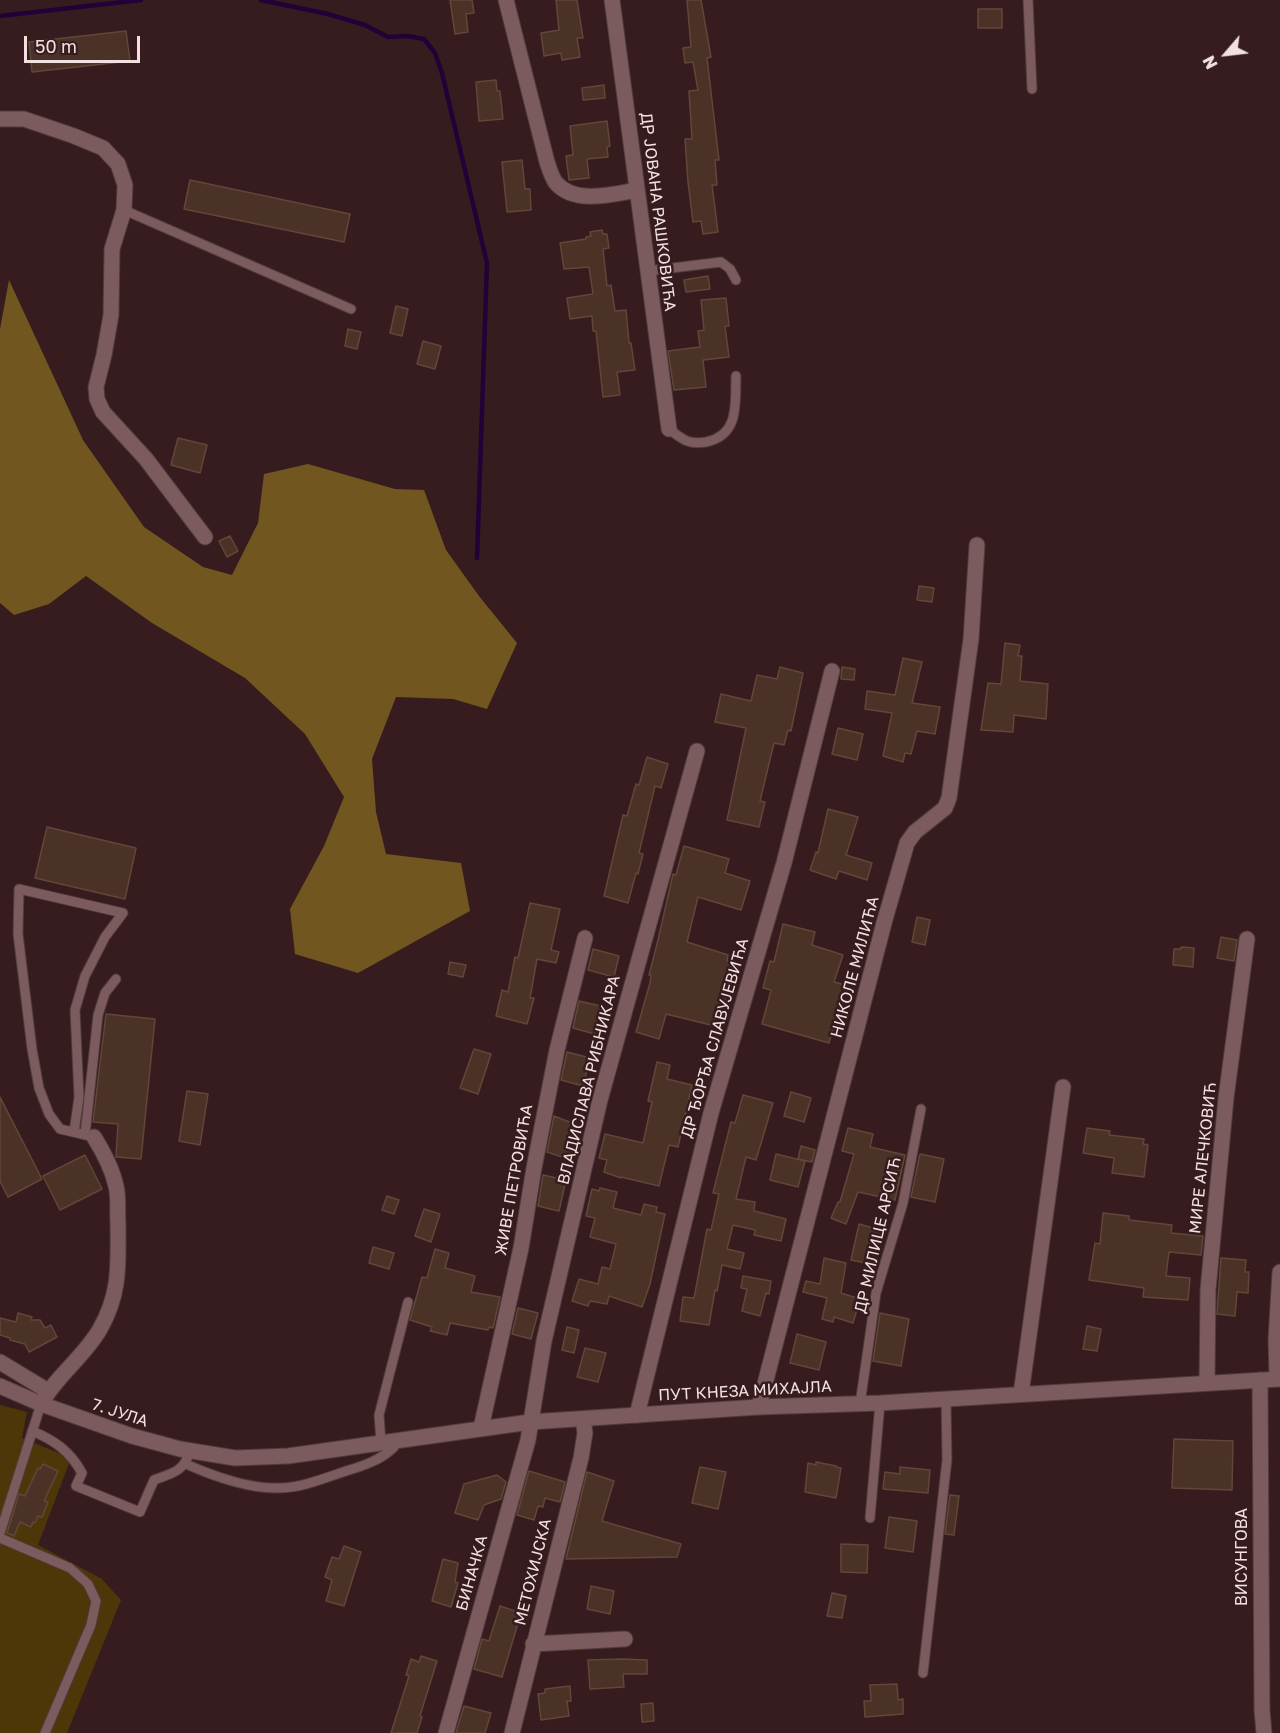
<!DOCTYPE html>
<meta charset="utf-8">
<style>
body{margin:0}
#map{position:relative;width:1280px;height:1733px;overflow:hidden;background:#361c1e;font-family:"Golos Text",sans-serif}
canvas{display:block}
.north{position:absolute;left:1196px;top:24px;width:60px;height:60px;-webkit-text-stroke:4px #361c1e;paint-order:stroke;rotate:242deg;font-size:16px;font-weight:700;line-height:24px;text-align:center;color:#f3e1e2}
.north::after{content:'';display:block;margin:auto;width:21px;height:27px;background:#f3e1e2;clip-path:polygon(50% 0,100% 100%,50% 72%,0 100%)}
.scale{position:absolute;left:24px;top:36px;width:116px;height:27px;box-sizing:border-box;border:3px solid #f3e1e2;border-top:0;padding-left:8px;font-size:18px;line-height:21px;white-space:nowrap;color:#f3e1e2;-webkit-text-stroke:4px #361c1e;paint-order:stroke}
</style>
<div id="map">
<canvas width="1280" height="1733"></canvas>
<div class="north">N</div>
<div class="scale">50 m</div>
</div>
<script>
const g = document.querySelector('canvas').getContext('2d');
g.lineJoin = 'round';
function fill(path, color) { g.fillStyle = color; g.fill(path, 'evenodd'); }
function stroke(path, color, width, dash) { g.strokeStyle = color; g.lineWidth = width; g.lineCap = dash ? 'butt' : 'round'; g.setLineDash(dash || []); g.stroke(path); }
function label(font, color, halo, rows, align = 'center') {
  g.font = font + ' "Golos Text",sans-serif'; g.lineWidth = 5; g.setLineDash([]); g.textBaseline = 'middle'; g.strokeStyle = halo; g.fillStyle = color; for (const [text, x, y, turn = 0] of rows) {
    g.save(); g.translate(x, y); g.rotate((+turn || 0) * Math.PI / 180); g.textAlign = isNaN(turn) ? turn : align; if (halo) g.strokeText(text, 0, 0); g.fillText(text, 0, 0); g.restore();
  }
}
fill(new Path2D(`
 M0,1405L27,1412L22,1438L71,1458L38,1545L102,1579L121,1600L67,1733H0Z`), '#4d3708');
fill(new Path2D(`
 M9,280L83,440L144,527L203,567L232,575L258,523L264,474L308,464L395,489L424,490L446,550L479,596L517,643L487,709L453,699L396,697L372,759L376,812L386,854L461,863L470,911L358,973L295,954L290,909L324,846L344,797L305,734L245,678L152,623L86,576L49,604L14,615L0,603V329Z`), '#715620');
stroke(new Path2D(`
 M261,0L328,14L365,25L388,37L408,36L424,39L435,53L442,73L487,263L477,558
 M0,16L141,0`), '#220138', 4.5);
const building = new Path2D(`
 M450,0H472L474,13L466,14L468,32L455,34Z
 M556,0H577L583,38H577L580,57L562,60L561,53L544,56L541,33L559,30Z
 M687,0H701L711,57L707,58L719,160H715L717,185H712L718,232L703,234L701,221L693,222L688,182L685,139H692L689,91L698,90L693,62L685,63L683,48L691,47Z
 M978,9H1002V28H978Z
 M126,31L130,61L32,72L29,42Z
 M496,80L497,91H500L503,119L479,121L476,82Z
 M604,85L605,98L583,100L582,88Z
 M607,121L610,146L607,147L608,157L587,159L589,178L569,180L566,156L573,155L570,126Z
 M522,160L525,189H530L531,210L507,212L502,162Z
 M190,180L350,214L344,242L184,209Z
 M602,230L603,234H607L609,248L603,249L607,286L611,285L615,311L626,310L629,343H631L635,370L617,372L620,395L603,397L596,331H593L592,316L570,319L567,298L593,294L589,267L564,269L560,243L586,239V237L591,236L590,232Z
 M708,276L710,289L686,292L684,280Z
 M726,298L729,326H725L729,357L703,360L706,387L674,390L668,351L700,347L698,331L704,330L701,300Z
 M396,306L408,309L402,336L390,333Z
 M348,329L361,332L357,349L345,346Z
 M423,341L441,346L435,369L417,364Z
 M178,438L207,445L200,473L171,465Z
 M230,536L238,551L227,557L219,541Z
 M919,586L934,588L932,602L917,600Z
 M1005,643L1020,645L1018,656H1022L1020,681L1048,684L1046,719L1014,715L1013,732L981,730L988,683L1001,684Z
 M903,658L922,662L912,703L940,707L935,734L917,731L911,754L905,753L903,762L883,756L892,713L865,709L867,691L895,695Z
 M780,667L803,673L791,731L788,730L784,745L774,743L760,801L765,802L759,827L727,820L746,728L715,722L721,694L751,701L757,675L777,679Z
 M842,667L855,669L854,680L841,679Z
 M838,728L863,734L857,760L832,754Z
 M647,757L668,764L661,788L655,786L639,853L643,854L638,874L636,873L628,903L604,896L623,815L627,816L636,784L639,785Z
 M828,809L858,817L846,855L872,863L867,880L839,871L836,879L810,870L816,852L818,853Z
 M47,827L136,848L125,899L35,878Z
 M684,846L729,859L725,873L750,881L741,910L698,897L687,942L728,955L727,961L740,966L734,988L729,987L719,1027L666,1014L659,1039L636,1032L650,983L651,975H649L658,940L673,874L676,875Z
 M530,903L560,909L551,950L559,952L556,963L537,959L530,998H534L527,1024L496,1016L502,990L508,992L515,957L518,958Z
 M917,917L930,920L925,945L912,942Z
 M783,924L815,932L812,945L843,955L834,982L846,985L829,1043L762,1024L771,990L763,988L770,961L774,962Z
 M1221,937L1237,940L1234,961L1217,958Z
 M1181,947L1194,948L1193,967L1173,965L1174,949H1181Z
 M593,949L619,956L614,977L588,970Z
 M450,962L466,965L463,977L448,974Z
 M579,1001L605,1007L598,1035L573,1028Z
 M106,1014L155,1019L141,1159L116,1157L118,1124L93,1122Z
 M474,1049L491,1054L478,1094L460,1088Z
 M567,1052L590,1058L583,1086L561,1080Z
 M657,1062L670,1065L667,1079L692,1085L678,1147L669,1145L659,1186L621,1177V1178L604,1172L607,1160L599,1158L605,1134L643,1143L652,1102L648,1101Z
 M187,1091L208,1094L200,1145L179,1141Z
 M791,1092L811,1098L804,1122L784,1116Z
 M743,1095L773,1103L756,1160L746,1157L736,1199L755,1202L754,1211L786,1219L781,1241L754,1235L755,1230L733,1225L727,1249L744,1253L740,1269L722,1265L717,1291L715,1290L709,1325L680,1321L683,1297L694,1298L707,1229L711,1230L719,1194L713,1193L731,1122L735,1123Z
 M0,1097L42,1179L8,1197L0,1181Z
 M554,1116L580,1126L568,1159L547,1152Z
 M848,1128L873,1134L870,1147L905,1155L895,1200L858,1192L846,1224L831,1218L838,1202H840L854,1154L842,1151Z
 M1087,1128L1110,1131L1109,1135L1144,1139L1143,1144L1148,1145L1144,1177L1112,1173L1114,1158L1083,1153Z
 M801,1146L815,1150L812,1162L798,1159Z
 M776,1154L805,1161L798,1187L770,1180Z
 M920,1154L944,1159L935,1202L911,1197Z
 M85,1155L102,1189L60,1210L43,1176Z
 M543,1175L566,1180L559,1211L538,1206Z
 M600,1188L617,1192L613,1208L641,1215L644,1204L657,1207L656,1212L665,1214L650,1284L642,1307L609,1296L607,1304L590,1301L588,1306L572,1301L579,1279L598,1284L602,1267L610,1269L616,1244L590,1237L595,1218L586,1216L592,1189L599,1191Z
 M387,1196L399,1200L394,1214L382,1210Z
 M424,1209L440,1214L431,1242L415,1236Z
 M1103,1213L1129,1216V1220L1172,1225L1171,1233L1203,1236L1201,1255L1169,1252L1166,1276L1190,1278L1188,1300L1143,1297L1144,1288L1089,1280L1095,1243L1100,1244Z
 M859,1224L873,1228L872,1231L880,1233L870,1264L851,1260Z
 M373,1247L394,1253L389,1269L369,1263Z
 M435,1249L449,1253L445,1268L475,1276L471,1292L500,1297L493,1328L489,1327L488,1330L450,1323L447,1335L430,1331L432,1327L410,1320L422,1277L427,1278Z
 M824,1258L846,1263L841,1293L860,1299L853,1323L834,1317L833,1322L822,1319L827,1298L803,1292L806,1281L820,1284Z
 M1221,1258L1246,1260L1245,1272H1249L1248,1293L1237,1292L1235,1316L1217,1314Z
 M743,1276L771,1281L769,1294L766,1293L760,1316L742,1311L747,1289L741,1288Z
 M518,1308L538,1313L531,1339L512,1334Z
 M18,1313L32,1317L31,1320H40L45,1328L51,1325L57,1337L29,1352L25,1344L10,1340V1338L0,1335V1318L16,1322Z
 M880,1313L909,1319L901,1366L873,1361Z
 M1087,1326L1101,1329L1097,1351L1083,1349Z
 M567,1327L579,1330L574,1353L562,1350Z
 M797,1334L826,1342L819,1370L790,1363Z
 M585,1348L606,1353L598,1382L577,1377Z
 M1174,1439L1233,1441L1232,1490L1172,1488Z
 M816,1462L836,1466V1467L841,1468L836,1498L805,1492L808,1463L816,1465Z
 M43,1464L58,1471L44,1501L48,1502L42,1517L38,1516L35,1523L33,1522L31,1527L20,1522L14,1536L7,1533L19,1494L25,1496L38,1468L40,1469Z
 M700,1467L726,1472L718,1509L692,1503Z
 M900,1467L930,1470L928,1493L883,1489L885,1472L900,1474Z
 M529,1471L565,1482L560,1502L545,1498L543,1507L538,1506L534,1520L517,1515Z
 M587,1472L614,1481L602,1521L681,1544L677,1557L566,1559Z
 M497,1475L506,1482L501,1499L484,1505L478,1520L455,1513L464,1484Z
 M950,1495L959,1496L954,1535L945,1534Z
 M889,1517L917,1521L913,1552L885,1548Z
 M841,1544L868,1545L867,1573L841,1572Z
 M344,1546L361,1552L344,1606L326,1601L332,1580L325,1577L332,1557L339,1559Z
 M443,1559L458,1563L455,1582L458,1583L451,1607L432,1601Z
 M591,1586L614,1591L610,1614L587,1609Z
 M832,1593L846,1596L842,1618L827,1616Z
 M500,1606L521,1613L502,1677L474,1669L482,1639L489,1641Z
 M421,1656L437,1661L420,1716L422,1717L417,1733H391L409,1676L406,1675L411,1659L419,1662Z
 M622,1659L647,1660V1674H623L624,1687L590,1689L588,1660Z
 M897,1684L898,1700L903,1699V1714L865,1717L864,1701H871L870,1685Z
 M570,1686L571,1701H567L569,1716L541,1720L538,1694L545,1693V1689Z
 M653,1703L654,1721L642,1722L641,1704Z
 M464,1706L491,1713L485,1733H456Z`);
fill(building, '#4b3226');
stroke(building, '#61473a', 1.5);
const lane = new Path2D(`
 M1028,0L1032,89
 M124,210L351,309
 M648,271L721,262L730,269L736,280
 M669,429C682,439 688,445 706,442C740,435 735,403 736,376
 M74,1132L79,1097L75,1010L85,976L105,937L123,913L19,889L18,934L32,1049L39,1088L49,1114L60,1129L94,1137
 M85,1135L98,1015L105,993L116,979
 M860,1404L876,1293L903,1203L921,1109
 M32,1431C54,1440 70,1451 82,1473L76,1486L140,1512L154,1480C172,1473 184,1472 190,1451
 M381,1442L379,1415L408,1302
 M186,1464C213,1476 249,1489 279,1488C301,1488 325,1478 346,1471C363,1466 381,1460 394,1447V1440
 M870,1518L880,1403
 M0,1533L41,1404
 M0,1538L70,1568L88,1584L96,1601L91,1625L45,1733
 M923,1673L947,1460L946,1399`);
const street = new Path2D(`
 M506,0L547,162C549,168 552,178 556,183C575,205 613,194 637,190
 M612,0L669,429
 M0,119H24L74,136L103,148L118,164L125,185L124,210L112,249L111,315L104,355L96,387L97,399L103,412L146,459L205,537
 M0,1362L48,1391
 M1277,1379L1276,1339L1280,1272
 M1260,1380L1262,1710L1264,1733
 M1207,1383L1208,1290L1226,1098L1247,939
 M1021,1394L1063,1087
 M41,1404C56,1376 84,1357 100,1329C121,1292 118,1263 118,1223C117,1211 119,1197 116,1186C112,1168 104,1153 94,1137
 M759,1407L884,923L907,843L915,832L945,808L949,798L971,639L977,545
 M637,1415L711,1113L784,863L832,671
 M481,1428L521,1248L534,1168L557,1050L585,938
 M533,1644L625,1639
 M446,1733L528,1440L544,1341L600,1100L697,751
 M512,1733L581,1458L585,1433L583,1419`);
const secondary = new Path2D(`
 M0,1386L41,1404L132,1436L180,1449L235,1458L288,1456L530,1422L759,1407L880,1403L1280,1379`);
stroke(lane, '#503b3c', 11);
stroke(street, '#503b3c', 17);
stroke(secondary, '#503b3c', 17);
stroke(lane, '#7b5b5d', 9);
stroke(street, '#7b5b5d', 15);
stroke(secondary, '#7b5b5d', 15);
label('16px', '#f3e1e2', '#361c1e', [
 ["ДР ЈОВАНА РАШКОВИЋА",658,212,83],
 ["НИКОЛЕ МИЛИЋА",855,967,-75],
 ["ДР ЂОРЂА СЛАВУЈЕВИЋА",715,1038,-74],
 ["ВЛАДИСЛАВА РИБНИКАРА",589,1080,-76],
 ["МИРЕ АЛЕЧКОВИЋ",1203,1158,-84],
 ["ЖИВЕ ПЕТРОВИЋА",514,1180,-80],
 ["ДР МИЛИЦЕ АРСИЋ",878,1235,-77],
 ["ПУТ КНЕЗА МИХАЈЛА",745,1391,-3],
 ["7. ЈУЛА",120,1413,18],
 ["ВИСУНГОВА",1242,1557,-90],
 ["МЕТОХИЈСКА",533,1572,-76],
 ["БИНАЧКА",472,1573,-74]
]);
</script>
